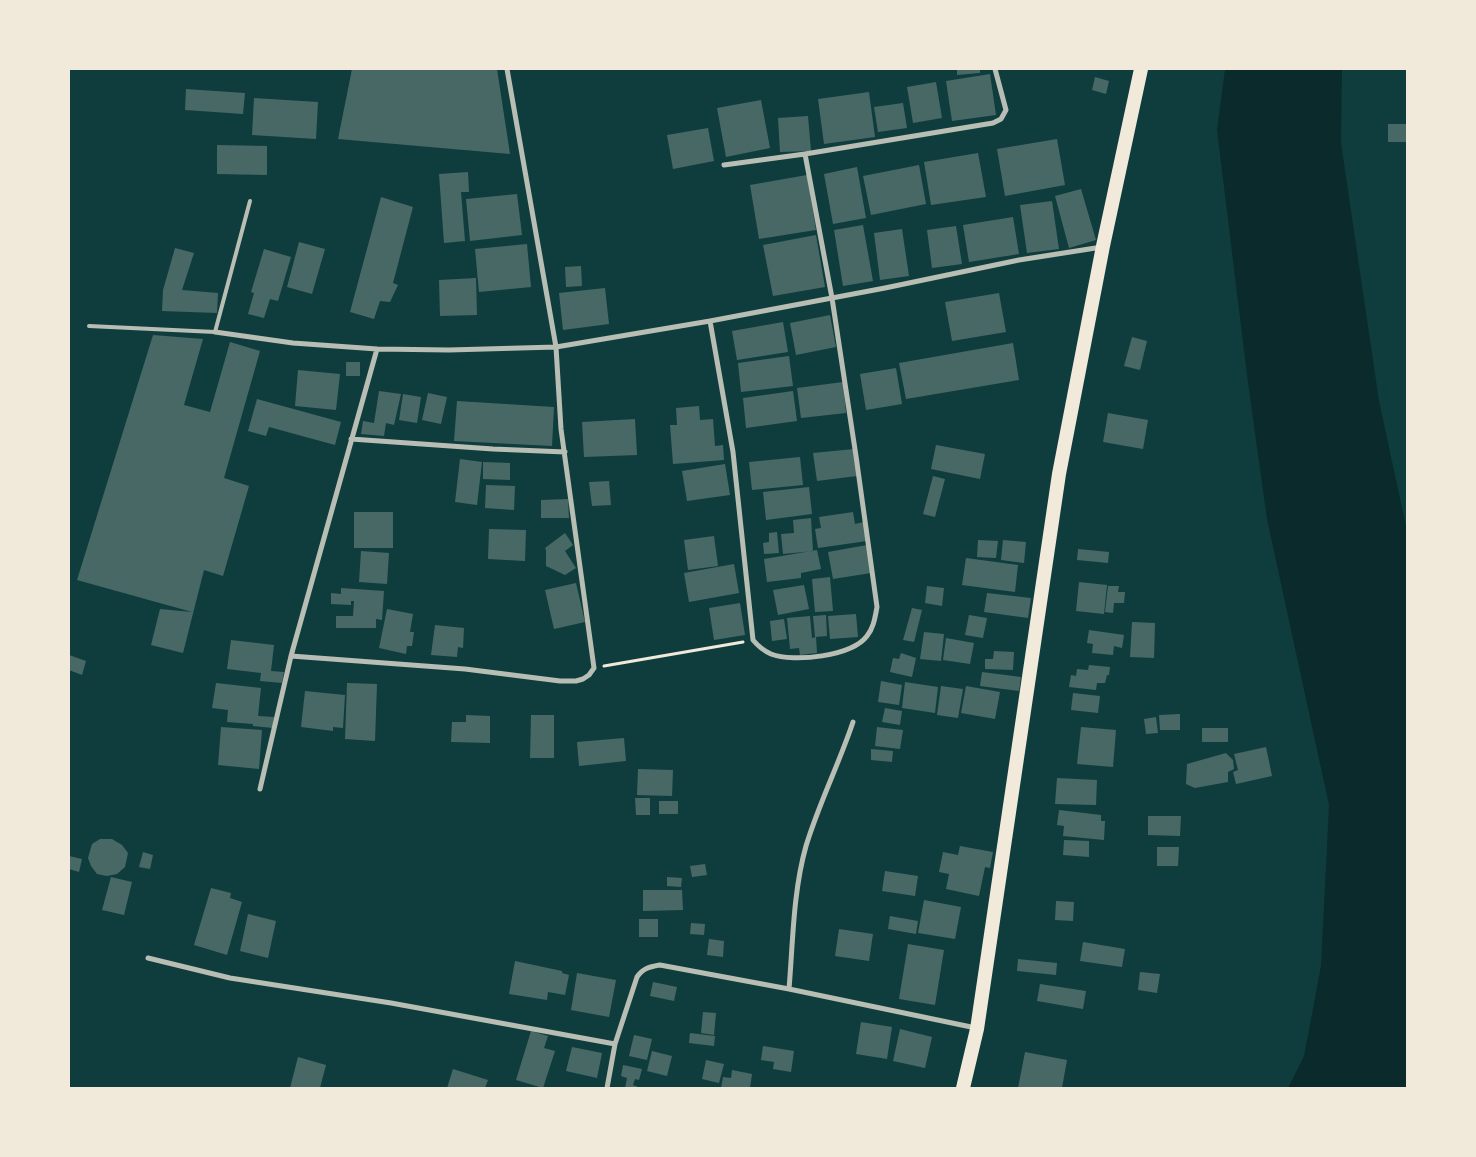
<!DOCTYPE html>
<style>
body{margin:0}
#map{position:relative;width:1476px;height:1157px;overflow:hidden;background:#0f3d3e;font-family:"Sofia Sans Condensed",sans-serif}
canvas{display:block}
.frame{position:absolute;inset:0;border:70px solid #f1e9da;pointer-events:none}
</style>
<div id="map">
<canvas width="1476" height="1157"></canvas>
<div class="frame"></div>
</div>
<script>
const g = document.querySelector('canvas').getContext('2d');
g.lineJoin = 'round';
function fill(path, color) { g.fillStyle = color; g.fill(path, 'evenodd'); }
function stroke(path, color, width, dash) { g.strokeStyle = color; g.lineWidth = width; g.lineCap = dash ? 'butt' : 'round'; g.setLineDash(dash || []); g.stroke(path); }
fill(new Path2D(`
 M1225,69H1342L1341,143L1379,401L1407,531V1088H1288L1304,1056L1321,966L1329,805L1267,519L1247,375L1217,130Z`), '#0a2a2b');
fill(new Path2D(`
 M352,69H497L510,154L338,139Z
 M957,69H980V73L957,75Z
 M990,74L996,115L952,121L946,81Z
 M1095,77L1109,81L1106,94L1092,90Z
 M936,82L942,118L913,123L907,87Z
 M186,89L245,93L243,114L185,110Z
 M869,92L875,137L824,144L818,99Z
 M254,98L318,102L316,139L252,135Z
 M761,100L770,148L726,157L717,108Z
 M903,103L907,128L878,132L874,107Z
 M808,116L811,151L780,152L778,118Z
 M1388,124H1407V142H1388Z
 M708,128L714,161L673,169L667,135Z
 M1057,139L1065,185L1005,196L997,149Z
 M217,145L267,146V175L217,174Z
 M978,153L986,197L931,205L924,162Z
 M919,165L926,204L871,215L863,176Z
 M857,167L866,218L833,224L824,174Z
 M468,172L469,192H461L465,241L444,243L439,174Z
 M807,175L816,230L759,239L750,185Z
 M1081,189L1096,240L1069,248L1055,196Z
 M517,194L522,235L470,241L466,199Z
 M381,197L413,207L393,283L398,285L390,302L380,301L374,319L350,312Z
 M1052,201L1059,249L1027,253L1020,205Z
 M1013,217L1019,254L969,262L963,225Z
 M863,225L873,281L843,286L834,230Z
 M956,226L962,264L932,268L927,230Z
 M902,229L909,276L880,280L874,233Z
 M816,235L825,287L773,296L763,245Z
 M299,242L325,249L312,294L287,287Z
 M527,244L531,287L479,292L475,249Z
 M175,248L194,253L182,290L218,293L217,313L162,311L163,290Z
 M264,249L291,257L278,301L270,299L264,318L248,314L254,293L251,292Z
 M581,266L582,286L566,287L565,267Z
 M476,278L477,315L440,316L439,280Z
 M605,288L609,324L563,330L559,293Z
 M999,293L1006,332L952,341L945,302Z
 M830,315L836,347L796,355L790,323Z
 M783,322L788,352L737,360L732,331Z
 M153,335L203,339L184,405L210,412L230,342L260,351L224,478L249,486L223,576L204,570L183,653L151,645L160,609L192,612L77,580Z
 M1132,337L1147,341L1140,370L1124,366Z
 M1013,343L1019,380L906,399L899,363Z
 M789,356L793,386L741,392L738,363Z
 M346,362H360V376H346Z
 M896,368L902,404L866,410L860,374Z
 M298,370L340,374L336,410L295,406Z
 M843,382L846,413L801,418L797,388Z
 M379,391L401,394L394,425L386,423L384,436L361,434L363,421L374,423Z
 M793,391L797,421L746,428L743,398Z
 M428,393L447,397L441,424L422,420Z
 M403,394L421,397L417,423L399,420Z
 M257,399L341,422L335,445L269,427L266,436L248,431Z
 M457,401L554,407L552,446L454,441Z
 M699,406L700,420L713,419L715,446L723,445L724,460L673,464L670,425H677L676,408Z
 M1108,413L1148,420L1143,449L1103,442Z
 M635,419L637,455L584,457L582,422Z
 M936,445L985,454L980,479L931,469Z
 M854,449L857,476L817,481L813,453Z
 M800,457L803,485L752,490L749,462Z
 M460,459L482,462L477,505L455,502Z
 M483,462L510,463V480L483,479Z
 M725,464L730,495L687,501L682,471Z
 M933,476L945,479L935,517L923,514Z
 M609,481L611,505L592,506L589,482Z
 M486,485L515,486L514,510L485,508Z
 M809,487L812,514L766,520L763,492Z
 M568,499L569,518H541V500Z
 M354,512H393V548H354Z
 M853,512L855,524L864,522L867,541L818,548L815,529L821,528L819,517Z
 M811,518L813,551L783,554L781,534L794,533L793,520Z
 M489,529L526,530L525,561L488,559Z
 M777,532L779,553L764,554L763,543L769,542V533Z
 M565,533L573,545L565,551L576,568L565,575L546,566V550L545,548Z
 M714,536L718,566L688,570L684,540Z
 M978,540L998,541L996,558L977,557Z
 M1003,540L1026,542L1024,563L1001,560Z
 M867,545L871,573L833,579L828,552Z
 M1078,549L1109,552L1108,563L1077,560Z
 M817,550L821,569L801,573V578L767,582L764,559Z
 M361,551L389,553L387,584L359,582Z
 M966,558L1018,565L1015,592L962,585Z
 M734,564L739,593L689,602L684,573Z
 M830,577L833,611L815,612L812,579Z
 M1079,582L1107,585L1104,614L1076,611Z
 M576,583L585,622L554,629L545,590Z
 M804,585L809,609L778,615L773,590Z
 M927,586L944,588L942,606L925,603Z
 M1108,586H1119L1118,592H1125L1124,603H1114L1113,613L1105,612Z
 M341,588L384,591L382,620L376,619V628H336V616H353L354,601H351V605L331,604V593L341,594Z
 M987,593L1031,598L1028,618L984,612Z
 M740,603L745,635L714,640L709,608Z
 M912,608L922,610L914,642L903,640Z
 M387,609L413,614L410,632H414L412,646H407L406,654L379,648Z
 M856,614L858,637L830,639L828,616Z
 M826,615L827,636L815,637L813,616Z
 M969,615L987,618L983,638L965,635Z
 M810,616L812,638L816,637L817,653L800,655L799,648L790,649L787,618Z
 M784,619L787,639L772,641L770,621Z
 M1132,622L1155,623L1154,658L1130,657Z
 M435,625L464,628L463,648L458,647L457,657L431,655Z
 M1089,630L1124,635L1122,648L1114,646L1113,655L1092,653L1093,644L1087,643Z
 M924,632L944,634L941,661L920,659Z
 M946,638L974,643L970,664L943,660Z
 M231,640L274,645L271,671L284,672L282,683L260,681L261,673L227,669Z
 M994,651L1014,652L1013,670L985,669V659H993Z
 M901,653L916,658L912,677L890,672L893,658L899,659Z
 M69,655L86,661L82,675L69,670Z
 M1089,665L1110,667L1109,675H1107L1105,683H1097L1096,690L1069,687L1071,675L1076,676L1077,669L1088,670Z
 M982,672L1021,677L1019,691L980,686Z
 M881,681L902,685L899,705L878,702Z
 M905,682L938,687L935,713L902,708Z
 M216,683L261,688L258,716L274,717L273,728L253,726V724L227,722L228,710L212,708Z
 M347,683L377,684L375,741L345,739Z
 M941,686L963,689L958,718L937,715Z
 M966,686L1000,692L995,719L961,713Z
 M305,691L345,695L343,728L333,727V731L301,727Z
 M1073,693L1100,696L1098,713L1071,710Z
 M885,708L902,711L900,725L882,722Z
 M1180,714V730H1160L1159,715Z
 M466,715L490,716V743L451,742L452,722H466Z
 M531,715H554V758H530Z
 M1156,717L1158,733L1146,734L1144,719Z
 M221,727L262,730L259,769L218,765Z
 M877,727L903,730L900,749L875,746Z
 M1081,727L1116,730L1113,767L1077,764Z
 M1202,728H1228V742H1202Z
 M624,738L626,761L579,766L577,742Z
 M1266,747L1272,776L1236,784L1233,772L1238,770L1234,754Z
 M871,749L893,751L892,762L871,760Z
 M1226,753L1233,760L1234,769L1228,772V782L1195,788L1186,784L1187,764Z
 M638,769L673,770L672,796L637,795Z
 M1057,778L1097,780L1096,805L1055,804Z
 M635,798H650V815H636Z
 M659,801H678V814H659Z
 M1059,810L1101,815V821H1105L1104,840L1063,836L1064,826L1057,825Z
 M1148,816H1181L1180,836L1148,835Z
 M100,839H112L122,845L128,853L125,867L117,874L107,876L97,874L91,866L88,858L92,844Z
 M1064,840L1089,841V857L1063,855Z
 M960,846L993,852L990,868L985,867L979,896L946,889L949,874L939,872L943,852L958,855Z
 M1157,847H1179L1178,866H1157Z
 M143,852L153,855L150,869L139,867Z
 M69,856L82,859L79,872L69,869Z
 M705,864L707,875L692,877L690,866Z
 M885,871L918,876L915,896L882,891Z
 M111,877L132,882L124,915L102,910Z
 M667,877L682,878L681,887L667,886Z
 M211,888L231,893L230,898L242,902L227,955L194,945Z
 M643,890H682L683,910L643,911Z
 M924,900L961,907L955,939L918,933Z
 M1056,901L1074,902L1073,921L1055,920Z
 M248,914L276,921L268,958L240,951Z
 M890,916L918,921L916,934L888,929Z
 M639,919H658V937H639Z
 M691,923L705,924L704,935L690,934Z
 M839,929L873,934L869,961L835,956Z
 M709,939L724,941L723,957L707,955Z
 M1083,942L1125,949L1122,967L1080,961Z
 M908,944L944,950L935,1005L899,999Z
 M1018,959L1057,963L1056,975L1017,971Z
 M515,961L562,971V973L569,975L565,995L548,992L547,1000L509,994Z
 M1140,972L1160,974L1157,993L1138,990Z
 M577,973L616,980L609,1017L571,1010Z
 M653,982L677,987L674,1001L650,996Z
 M1040,984L1086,991L1083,1009L1037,1001Z
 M703,1012L716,1013L714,1035L701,1033Z
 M861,1022L892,1027L887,1059L856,1054Z
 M900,1029L932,1037L925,1068L893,1061Z
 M531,1031L548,1036L544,1048L555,1051L543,1088L516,1080Z
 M690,1033L715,1036L714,1046L689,1043Z
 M634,1035L652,1039L647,1060L629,1056Z
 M763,1046L794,1051L791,1072L773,1069L774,1062L761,1060Z
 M572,1047L602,1053L597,1078L566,1071Z
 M652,1051L672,1056L667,1076L647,1071Z
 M1025,1052L1067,1060L1062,1088H1018Z
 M298,1057L326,1065L320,1088H290Z
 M706,1060L724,1064L719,1083L702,1079Z
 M623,1065L642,1069L639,1080L635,1079L633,1085L641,1088H625L627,1078L621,1076Z
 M453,1069L488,1080L485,1088H447Z
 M732,1070L752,1074L750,1088H721L723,1077L731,1078Z`), '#486865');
stroke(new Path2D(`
 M604,666L743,642`), '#f1e9da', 3);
stroke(new Path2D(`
 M89,326L215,332L250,201`), '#b8beb3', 4);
stroke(new Path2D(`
 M724,165L805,154L993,123L1001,119L1006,110L995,69
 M710,321L733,452L753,640C758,646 764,651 771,654C794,663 852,656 867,636C874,627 875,617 877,607L856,456L832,298L805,154
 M215,332L293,343L377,349L449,350L556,347L710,321L885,288L1019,260L1102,247
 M351,439L493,449L565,452
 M291,656L465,669L560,681H576L583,679L589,675L594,668L561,429L556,347L507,69
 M260,789L291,656L377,349
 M148,958L230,978L391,1003L615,1044
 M789,989C793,942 793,892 806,846C819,803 839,764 853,722
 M607,1088L615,1044L637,977C643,968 649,967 660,965L789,989L976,1028`), '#b8beb3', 5);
stroke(new Path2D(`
 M963,1088L977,1029L1059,474L1103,246L1141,69`), '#f1e9da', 14);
</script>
